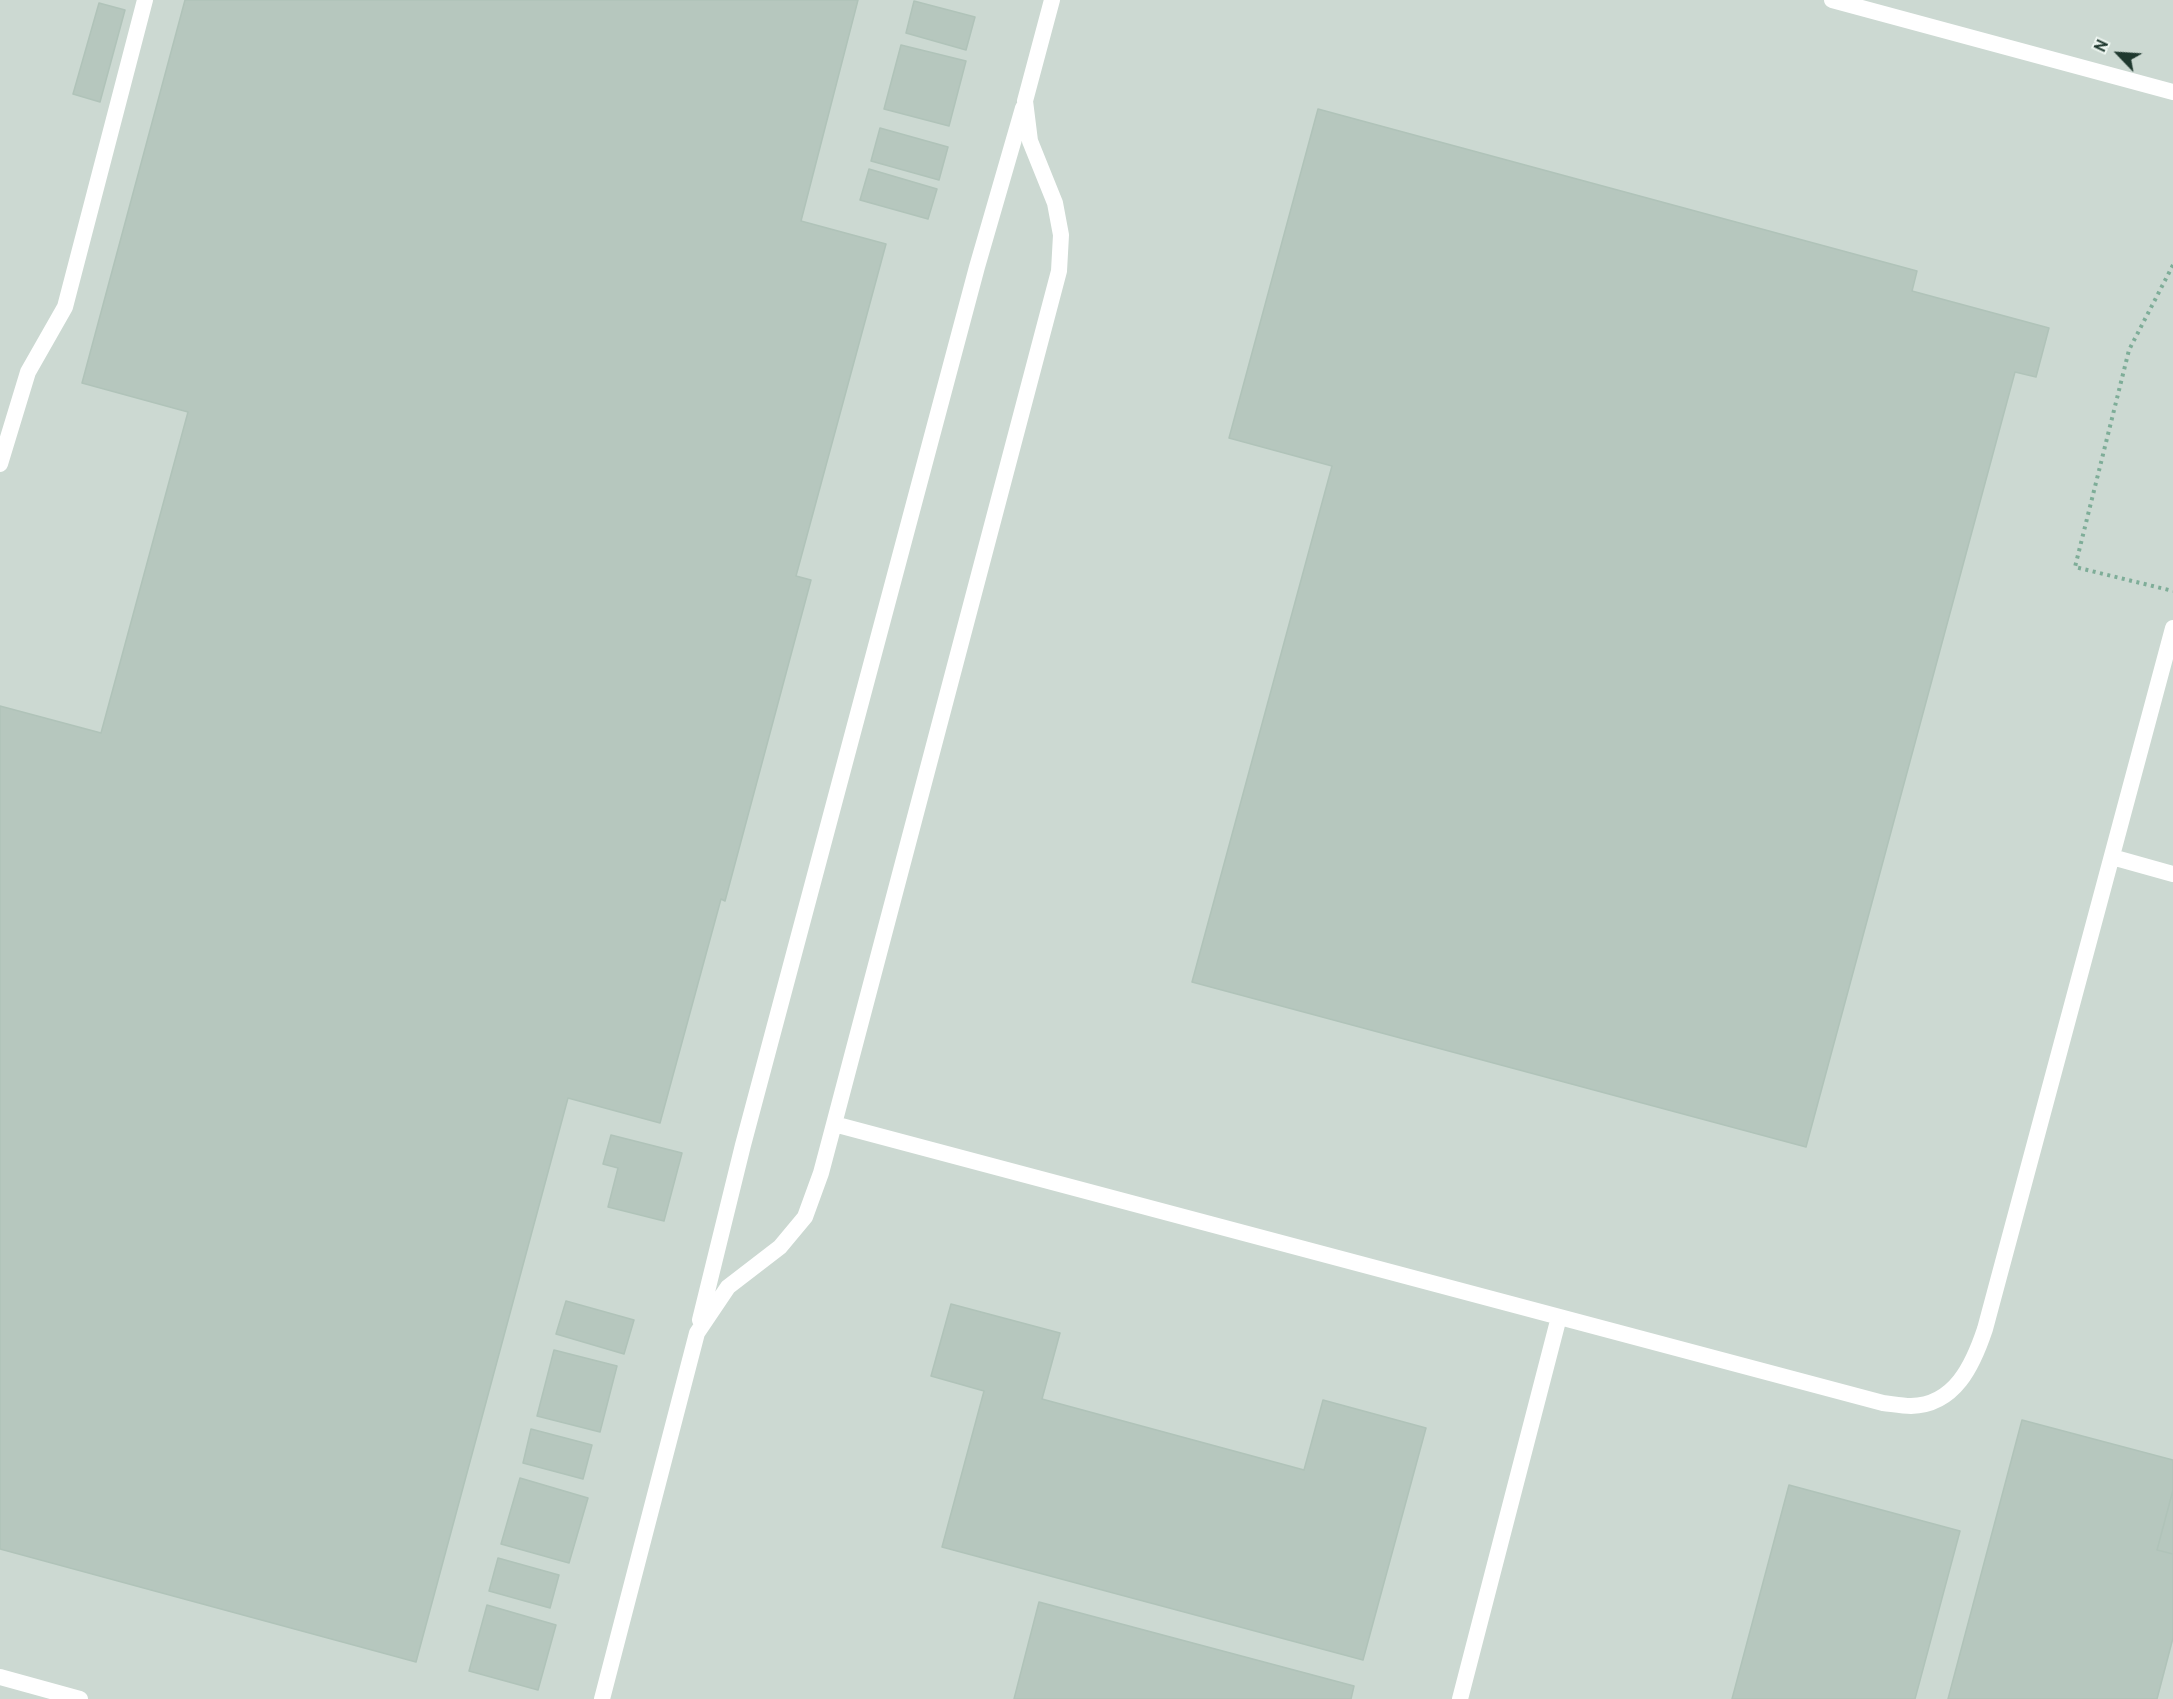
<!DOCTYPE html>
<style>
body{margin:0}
#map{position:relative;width:2173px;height:1699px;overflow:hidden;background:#deeae3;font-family:Overpass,sans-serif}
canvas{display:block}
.north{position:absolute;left:2089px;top:24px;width:60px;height:60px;-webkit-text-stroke:4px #eef6f1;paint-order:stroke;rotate:295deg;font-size:16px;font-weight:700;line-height:24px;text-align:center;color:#1f392f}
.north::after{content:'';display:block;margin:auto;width:21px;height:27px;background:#1f392f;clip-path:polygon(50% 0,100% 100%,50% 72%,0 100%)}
</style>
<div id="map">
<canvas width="2173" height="1699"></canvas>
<div class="north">N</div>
</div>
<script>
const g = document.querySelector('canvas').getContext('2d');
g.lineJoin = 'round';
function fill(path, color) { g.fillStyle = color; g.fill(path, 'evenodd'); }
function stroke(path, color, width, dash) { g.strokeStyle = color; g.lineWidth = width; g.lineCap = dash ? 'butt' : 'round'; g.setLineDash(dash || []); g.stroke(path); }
fill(new Path2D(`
 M0,0H2173V1699H0Z`), '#ccd9d2');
const building = new Path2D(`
 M185,0H858L801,221L886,244L796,576L811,580L725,901L721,899L660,1123L568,1098L416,1662L0,1549V706L101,733L188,412L82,383Z
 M914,1L975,17L966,50L906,33Z
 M99,3L125,10L100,102L73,94Z
 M901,45L966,61L949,126L884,109Z
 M1318,109L1917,271L1912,291L2049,328L2036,377L2015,372L1806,1147L1192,982L1332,466L1229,438Z
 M880,128L948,147L939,180L871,161Z
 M869,169L937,189L928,219L860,200Z
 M611,1135L682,1153L664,1221L608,1207L618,1168L603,1164Z
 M566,1301L634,1320L624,1354L556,1334Z
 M951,1304L1060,1333L1042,1399L1304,1470L1323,1400L1426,1428L1363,1660L942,1547L984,1391L931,1376Z
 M554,1350L617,1366L600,1432L537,1416Z
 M2022,1420L2173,1460V1490L2157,1550L2173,1554V1638L2157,1699H1948Z
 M531,1429L592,1445L583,1479L523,1463Z
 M520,1478L588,1498L569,1563L501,1544Z
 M1789,1485L1960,1531L1915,1699H1732Z
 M2173,1490V1554L2157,1550Z
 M498,1558L559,1575L550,1608L489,1591Z
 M1039,1602L1354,1686L1351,1699H1014Z
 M487,1605L556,1625L538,1690L469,1671Z`);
fill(building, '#b6c7be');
stroke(building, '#b0c3b9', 1.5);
stroke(new Path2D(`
 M2173,265L2129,350L2075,567L2173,591`), '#7ead98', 4, [3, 4.5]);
stroke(new Path2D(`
 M1832,0L2173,92
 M0,464L28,372L65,307L145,0
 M2112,857L2173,874
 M834,1124L1883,1403C1892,1404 1902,1406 1911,1406C1955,1405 1973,1365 1985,1329L2173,628
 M700,1320L743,1145L977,267L1023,108
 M0,1677L80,1699
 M602,1699L697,1333L728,1287L780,1247L805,1217L821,1173L834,1124L1059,271L1061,235L1055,203L1030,141L1025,101L1052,0
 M1460,1699L1559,1317`), '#fff', 16);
</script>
